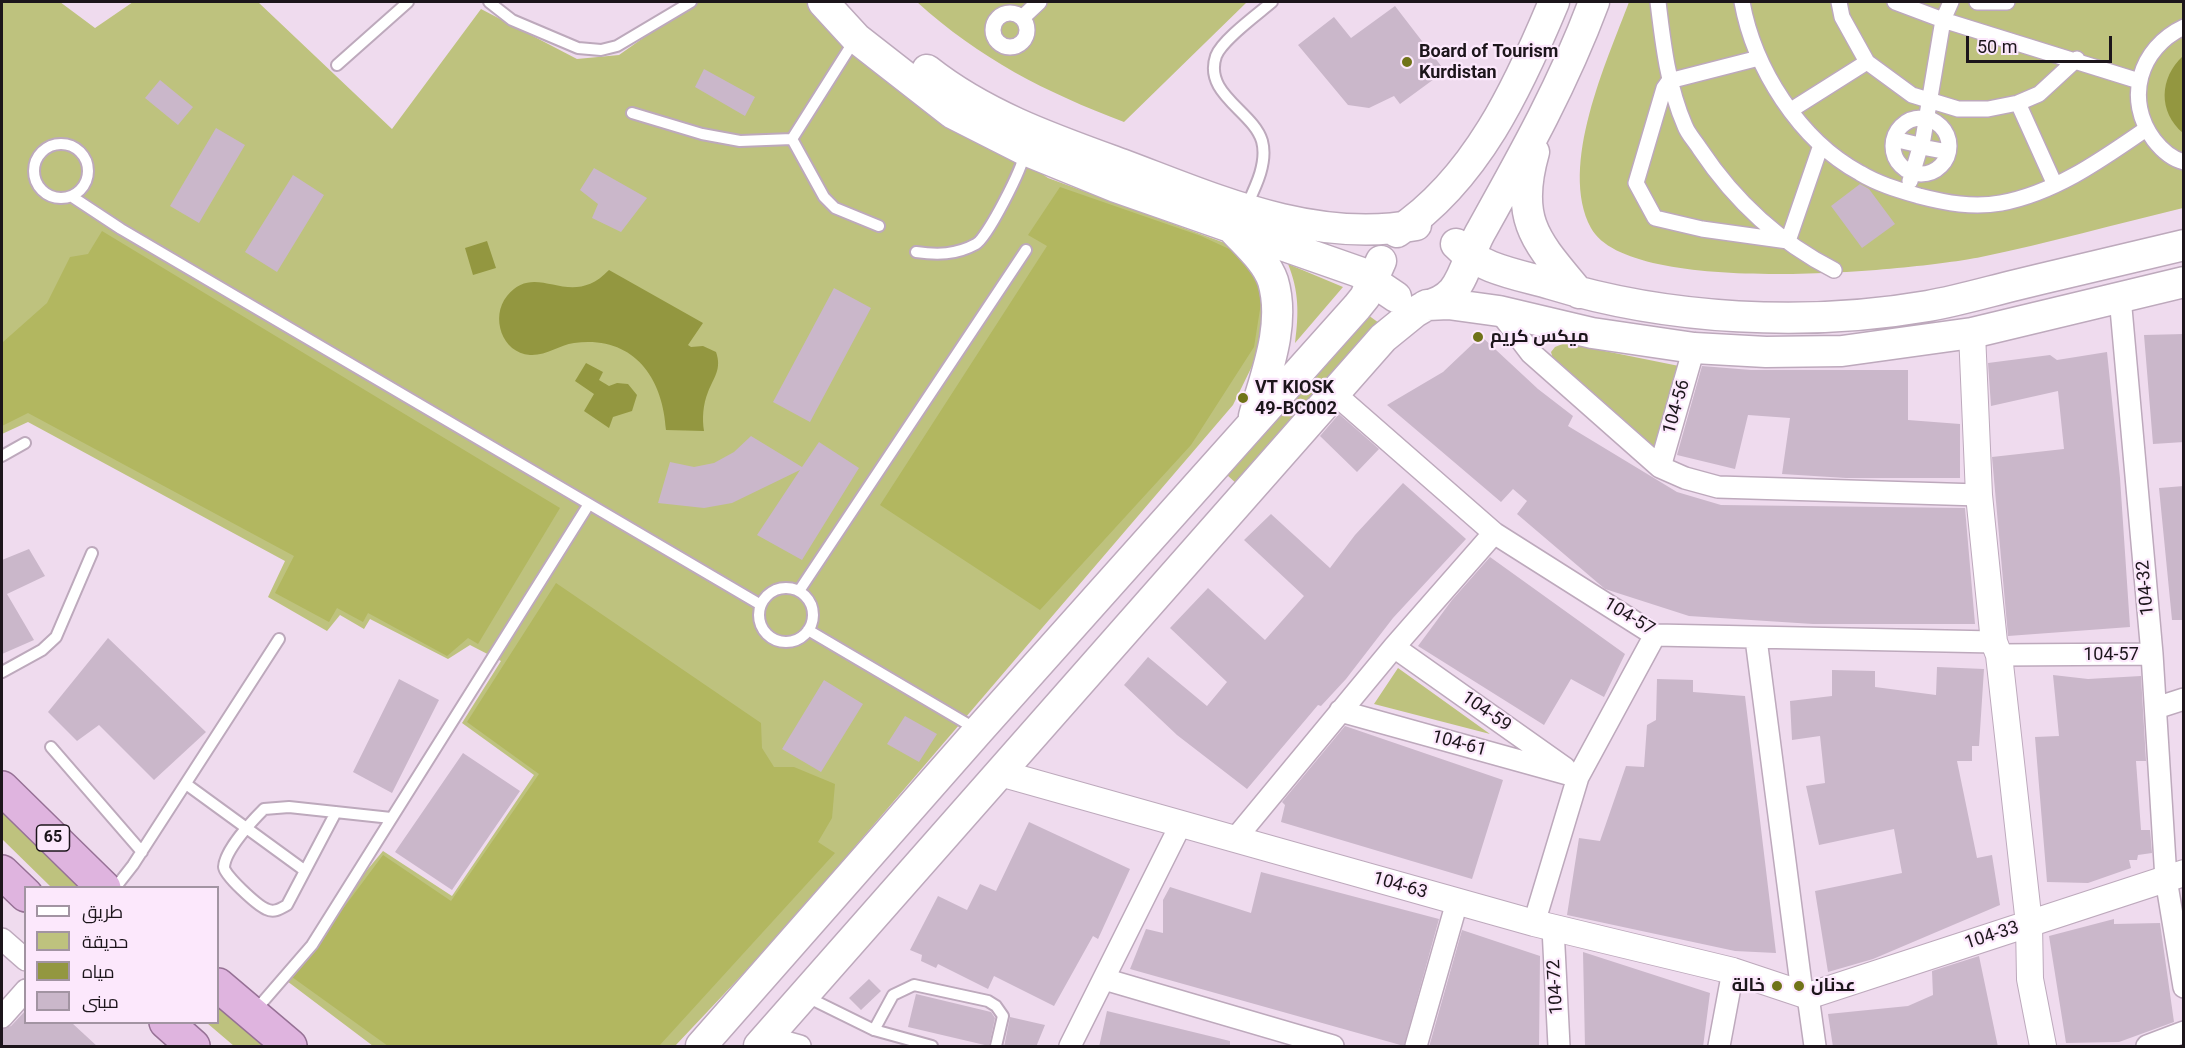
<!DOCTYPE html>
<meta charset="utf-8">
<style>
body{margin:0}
#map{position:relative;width:2185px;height:1048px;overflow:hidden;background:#efdbee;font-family:Roboto,Cairo,sans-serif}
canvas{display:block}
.frame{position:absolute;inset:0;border:3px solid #1c151b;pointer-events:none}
.legend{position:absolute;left:24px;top:886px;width:195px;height:138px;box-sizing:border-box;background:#fce8fc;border:2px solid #a294a2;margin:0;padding:8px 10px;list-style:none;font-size:18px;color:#1c151b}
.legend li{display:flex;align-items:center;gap:12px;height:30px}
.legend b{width:30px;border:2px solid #a294a2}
.scale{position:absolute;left:1966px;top:36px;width:146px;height:27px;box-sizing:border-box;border:3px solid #1c151b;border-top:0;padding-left:8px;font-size:18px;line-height:21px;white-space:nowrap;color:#1c151b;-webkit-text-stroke:4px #fce8fc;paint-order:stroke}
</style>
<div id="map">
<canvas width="2185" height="1048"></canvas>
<div class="frame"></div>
<ul class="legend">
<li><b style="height:8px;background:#fff"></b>طريق</li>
<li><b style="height:16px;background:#bec27e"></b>حديقة</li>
<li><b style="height:16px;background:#939740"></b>مياه</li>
<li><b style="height:16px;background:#cab7ca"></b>مبنى</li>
</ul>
<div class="scale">50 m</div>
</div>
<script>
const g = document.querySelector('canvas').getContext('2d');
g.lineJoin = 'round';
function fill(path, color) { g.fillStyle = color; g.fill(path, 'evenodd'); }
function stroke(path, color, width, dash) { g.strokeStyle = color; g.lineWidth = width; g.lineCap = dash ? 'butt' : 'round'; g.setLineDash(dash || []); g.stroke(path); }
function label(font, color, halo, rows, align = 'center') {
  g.font = font + ' Roboto,Cairo,sans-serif'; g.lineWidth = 4.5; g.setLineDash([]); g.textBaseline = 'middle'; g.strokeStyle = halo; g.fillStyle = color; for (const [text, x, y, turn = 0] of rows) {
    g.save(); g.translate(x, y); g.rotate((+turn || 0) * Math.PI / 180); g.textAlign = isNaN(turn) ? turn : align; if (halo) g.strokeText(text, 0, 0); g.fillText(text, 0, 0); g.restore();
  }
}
fill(new Path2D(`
 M2,2H60L95,28L133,2H258L392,129L481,9L577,59L619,55L694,2H814L866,52L1048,178L1233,246L1249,256L1265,298L1259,352L1233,405L775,940L675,1046H373L279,975L383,851L452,896L534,775L462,723L501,661L470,645L448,659L370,619L364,629L340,615L327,631L268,597L285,561L28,422L2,434Z
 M917,2H1247L1124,122C1045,92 980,59 917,2Z
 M1629,2H2183V208C2116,224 2049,243 1981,257C1911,271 1629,298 1591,228C1558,166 1607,61 1629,2Z
 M1288,264L1343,287L1295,343C1299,313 1299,291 1288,264Z
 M1368,315L1379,323L1237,484L1227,475Z
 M1565,343L1679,366L1657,449L1554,362L1551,352L1555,347Z
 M1398,668L1490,734L1374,704Z
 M2,801L91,887H51L2,839Z
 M218,997L275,1046H234L207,1023L218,1022Z`), '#bec27e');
fill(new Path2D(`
 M1060,187L1201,236L1253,260L1261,303L1254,347L1191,445L1040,610L880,505L1047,246L1028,235Z
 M102,231L560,508L478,644L468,638L447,656L368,613L363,622L337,608L329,622L275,593L294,556L28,413L2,426L3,342L47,303L70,257L88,254Z
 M556,583L761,723L762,748L774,767H794L835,784L832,818L818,842L835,853L659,1046H388L292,977L383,855L451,901L539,774L467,722Z`), '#b2b760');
fill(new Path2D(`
 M2183,56V133C2158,112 2159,78 2183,56Z
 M487,241L496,268L473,275L465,248Z
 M609,270L703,323L688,345L691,347L703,346L716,352C722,369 714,377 708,392C703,404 702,419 704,431L666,430C663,377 633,335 574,343C559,345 546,356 530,355C502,353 490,317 507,296C537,259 569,312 609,270Z
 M586,363L603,372L599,380L609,386L617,383L628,384L637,395L632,411L613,417L609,428L584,411L594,394L575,381Z`), '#939740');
fill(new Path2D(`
 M1395,6L1445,71L1400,104L1394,96L1369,108L1348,105L1298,45L1334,17L1351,38Z
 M704,69L755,97L745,116L695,87Z
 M160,80L193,107L178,125L145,98Z
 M216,128L245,145L199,223L170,206Z
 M594,168L647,198L621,232L592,218L598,204L580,190Z
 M293,175L324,195L277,272L245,252Z
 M1860,184L1869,189L1895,224L1862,248L1831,206Z
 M834,288L871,308L810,422L773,402Z
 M2184,334V442L2153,444L2144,335Z
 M1481,336L1538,389L1573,416L1568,426L1677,492L1721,505L1965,508L1975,624H1813L1689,616L1605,589L1517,514L1527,501L1513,489L1501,502L1387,405L1443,372Z
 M2107,352L2120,478L2130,627L2008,636L1992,457L2064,449L2058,391L1991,406L1988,363L2050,355L2057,360Z
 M1702,366L1751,370H1908V420L1960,424V478H1846L1782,474L1790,418L1748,415L1735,469L1677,455Z
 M1339,414L1379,449L1357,472L1320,436Z
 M751,436L802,467L819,442L859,468L802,560L757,535L800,470L732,503L704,508L658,503L670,462L694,467L714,463L734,452Z
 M1403,483L1466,539L1393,618L1346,679L1321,706L1318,705L1247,789L1177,735L1124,685L1148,657L1207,706L1227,682L1170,628L1208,588L1265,640L1304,596L1244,540L1271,514L1330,568L1355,535Z
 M2184,486V620H2172L2159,488Z
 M29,549L45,576L7,594L34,640L2,654V560Z
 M1490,557L1625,654L1604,697L1571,679L1544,725L1418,646L1452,600Z
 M108,638L206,732L154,780L99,725L77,741L48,712Z
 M1937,667L1984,669L1979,746H1972V761H1957L1977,858L1992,855L2000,905L1873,959L1828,972L1815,891L1902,873L1894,829L1819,845L1806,786L1825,783L1820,736L1792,740L1790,701L1832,696V670L1875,671V687L1936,695Z
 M2053,675L2088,679L2141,676L2146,761H2136L2141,830H2150L2152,853L2138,855L2137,860H2129L2131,868L2088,883L2047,882L2035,737L2059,736Z
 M399,679L439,700L392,793L353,772Z
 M1657,679L1693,680V692L1745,696L1776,953L1735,951L1567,915L1579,838L1600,841L1626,766L1644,767L1647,725L1656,720Z
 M824,680L863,704L821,772L782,749Z
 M905,716L937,734L919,762L887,744Z
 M1345,726L1503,780L1472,879L1281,822L1285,805L1282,802Z
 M463,753L520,791L452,890L395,852Z
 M1029,822L1130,869L1098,939L1093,936L1054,1006L994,976L988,989L938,964L936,968L921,961L922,955L910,950L938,896L967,910L980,884L996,891Z
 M1261,872L1439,919L1404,1046L1130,969L1146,929L1163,933V900L1170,887L1251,913Z
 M2114,919V924L2160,923L2174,1022L2119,1042L2066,1043L2049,936Z
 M1462,930L1540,956L1539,1047H1429Z
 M1583,952L1710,993L1703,1047H1585Z
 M1979,956L1998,1047H1833L1828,1014L1908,1006L1933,995L1932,971Z
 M869,979L881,991L861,1010L849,998Z
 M916,994L991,1012L995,1018L989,1046L908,1027Z
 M26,1010V1023H72L98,1047H2V1029L11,1026Z
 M1107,1011L1230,1041V1047H1099Z
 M1010,1017L1045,1025L1036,1047H1004Z`), '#cab7ca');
const service = new Path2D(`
 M489,2L512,20L578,48L601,50L617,46L691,2
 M337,65L408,2
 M632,113L702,134L740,141L792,139L824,197L835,208L879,226
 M792,139L854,41
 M34 171a27 27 0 1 1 54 0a27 27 0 1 1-54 0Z
 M71,196L121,229L761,605
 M1246,207C1255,188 1268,163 1262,141C1253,111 1203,94 1216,56C1222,40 1258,14 1272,2
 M916,252C937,255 956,255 976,244C987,238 1023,168 1024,154
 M2,456L25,443
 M759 615a27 27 0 1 1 54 0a27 27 0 1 1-54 0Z
 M799,591L1026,250
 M808,630L976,729
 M2,672L42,650L56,637L92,553
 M51,747L142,852
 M186,784L304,870
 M336,812L287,905C280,909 274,913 266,909C257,905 224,875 224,867C225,850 252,821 264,809L289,807L391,818
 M115,888L133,865L279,639
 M807,997L874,1030L932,1046
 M254,1012L312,945L589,504
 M874,1030L893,995L914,985L988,1001L996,1006L1003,1016L996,1046`);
const pedestrian = new Path2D(`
 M1658,2C1663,44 1668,87 1685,126C1688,134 1695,141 1700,149C1734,200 1779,242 1834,270
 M1742,2C1754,68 1799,140 1860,173C1878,184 1899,190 1919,196C1946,203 1973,208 2001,203C2055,193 2101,160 2146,129
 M1839,2L1842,17L1867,62L1912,95L1958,109H1988L2018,103L2039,94L2077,59
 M1895,2L1943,20L2139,81
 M1977,2H2007
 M993 30a17 17 0 1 1 34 0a17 17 0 1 1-34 0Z
 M1022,18L1039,2
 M2184,27C2139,48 2124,100 2154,140C2161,149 2172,159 2184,162
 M1759,58L1669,81L1664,88L1636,183L1655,218L1702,229L1788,241L1821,145
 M2018,103L2055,185
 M1791,110L1867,62
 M1893 146a28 28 0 1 1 56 0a28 28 0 1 1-56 0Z
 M1894,139L1915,144
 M1923,139L1943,20L1951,2
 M1927,148L1948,152
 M1910,181L1919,151`);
const minor = new Path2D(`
 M2120,297L2152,654L2166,879L2184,987
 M1499,311L1531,353L1660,467L1685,478L1718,487L1979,495
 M1335,394L1494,533L1655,635L1994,642
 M1660,467L1694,348
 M1756,639L1802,992
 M1394,647L1565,768
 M1999,655L2152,654
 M2156,708L2184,699
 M1340,711L1578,777
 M1235,839L1394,647L1494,533
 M1534,923L1578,777L1655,635
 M1553,928L1559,1046
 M2,939L26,960
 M1104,979L1333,1046
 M1808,996L1815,1046
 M2,1017L26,990
 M768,1037L800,1046
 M1070,1046L1181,824
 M1416,1046L1457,902
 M1719,1046L1733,971
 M2147,1046L2184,1032`);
const tertiary = new Path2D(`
 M1972,333L1979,495L1994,642L1999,655L2029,924L2030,979L2043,1046
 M1000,773L1534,923L1733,971L1808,996L2184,873`);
const secondary = new Path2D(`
 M823,2L856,38L952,113L1025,150L1116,187L1359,272L1396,297
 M927,70C985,116 1055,140 1124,165C1217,200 1314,244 1416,225
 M1534,152C1514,222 1537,242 1579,293
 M1231,227C1245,243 1266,260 1273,281C1286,325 1266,374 1254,416
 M1397,232C1476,180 1519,86 1554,2
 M1456,244C1479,269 1520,275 1551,284C1668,320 1807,327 1928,306C1956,301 1984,293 2012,286C2069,272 2126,259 2184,245
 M1425,306C1436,304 1445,300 1453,291C1466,275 1470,251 1480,233C1523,156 1563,85 1594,2
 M701,1046L979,730L1357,307L1365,297L1381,261
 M759,1046L1383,338L1415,312L1427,305L1448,304L1499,311L1592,333L1694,348L1766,352L1842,351L1972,333L2184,282`);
const trunk = new Path2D(`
 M2,788L104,888
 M2,872L26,895
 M218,985L290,1046
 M166,1022L193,1046`);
stroke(service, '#bda9bc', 14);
stroke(pedestrian, '#bda9bc', 18);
stroke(minor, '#bda9bc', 24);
stroke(tertiary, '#bda9bc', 28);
stroke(secondary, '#bda9bc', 33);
stroke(trunk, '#967195', 36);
stroke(service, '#fff', 10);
stroke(pedestrian, '#fff', 15);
stroke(minor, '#fff', 21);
stroke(tertiary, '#fff', 26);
stroke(secondary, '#fff', 30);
stroke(trunk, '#dfb4df', 33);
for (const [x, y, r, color] of [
 [1407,62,6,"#707319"],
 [1478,337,6,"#707319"],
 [1243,398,6,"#707319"],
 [1777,986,6,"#707319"],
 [1799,986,6,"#707319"]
]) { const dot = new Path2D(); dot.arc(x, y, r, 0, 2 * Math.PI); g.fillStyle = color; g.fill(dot); stroke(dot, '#fce8fc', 2); }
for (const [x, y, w] of [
 [53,838,33]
]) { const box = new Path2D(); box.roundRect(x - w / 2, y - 13, w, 26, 4.5); g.fillStyle = '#fce8fc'; g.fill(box); stroke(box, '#1c151b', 1.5); }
label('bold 16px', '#1c151b', null, [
 ["65",53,838]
]);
label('bold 18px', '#1c151b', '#fce8fc', [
 ["Board of Tourism",1419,52],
 ["Kurdistan",1419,73],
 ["ميكس كريم",1490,337],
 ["VT KIOSK",1255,388],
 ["49-BC002",1255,409],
 ["خالة",1765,986,"right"],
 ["عدنان",1811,986]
], 'left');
label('18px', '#1c151b', '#fce8fc', [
 ["104-56",1677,407,-74],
 ["104-32",2146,588,-95],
 ["104-57",1629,617,31],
 ["104-57",2111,655],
 ["104-59",1486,712,35],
 ["104-61",1459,744,15],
 ["104-63",1400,886,16],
 ["104-33",1992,936,-18],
 ["104-72",1556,987,-93]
]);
</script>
